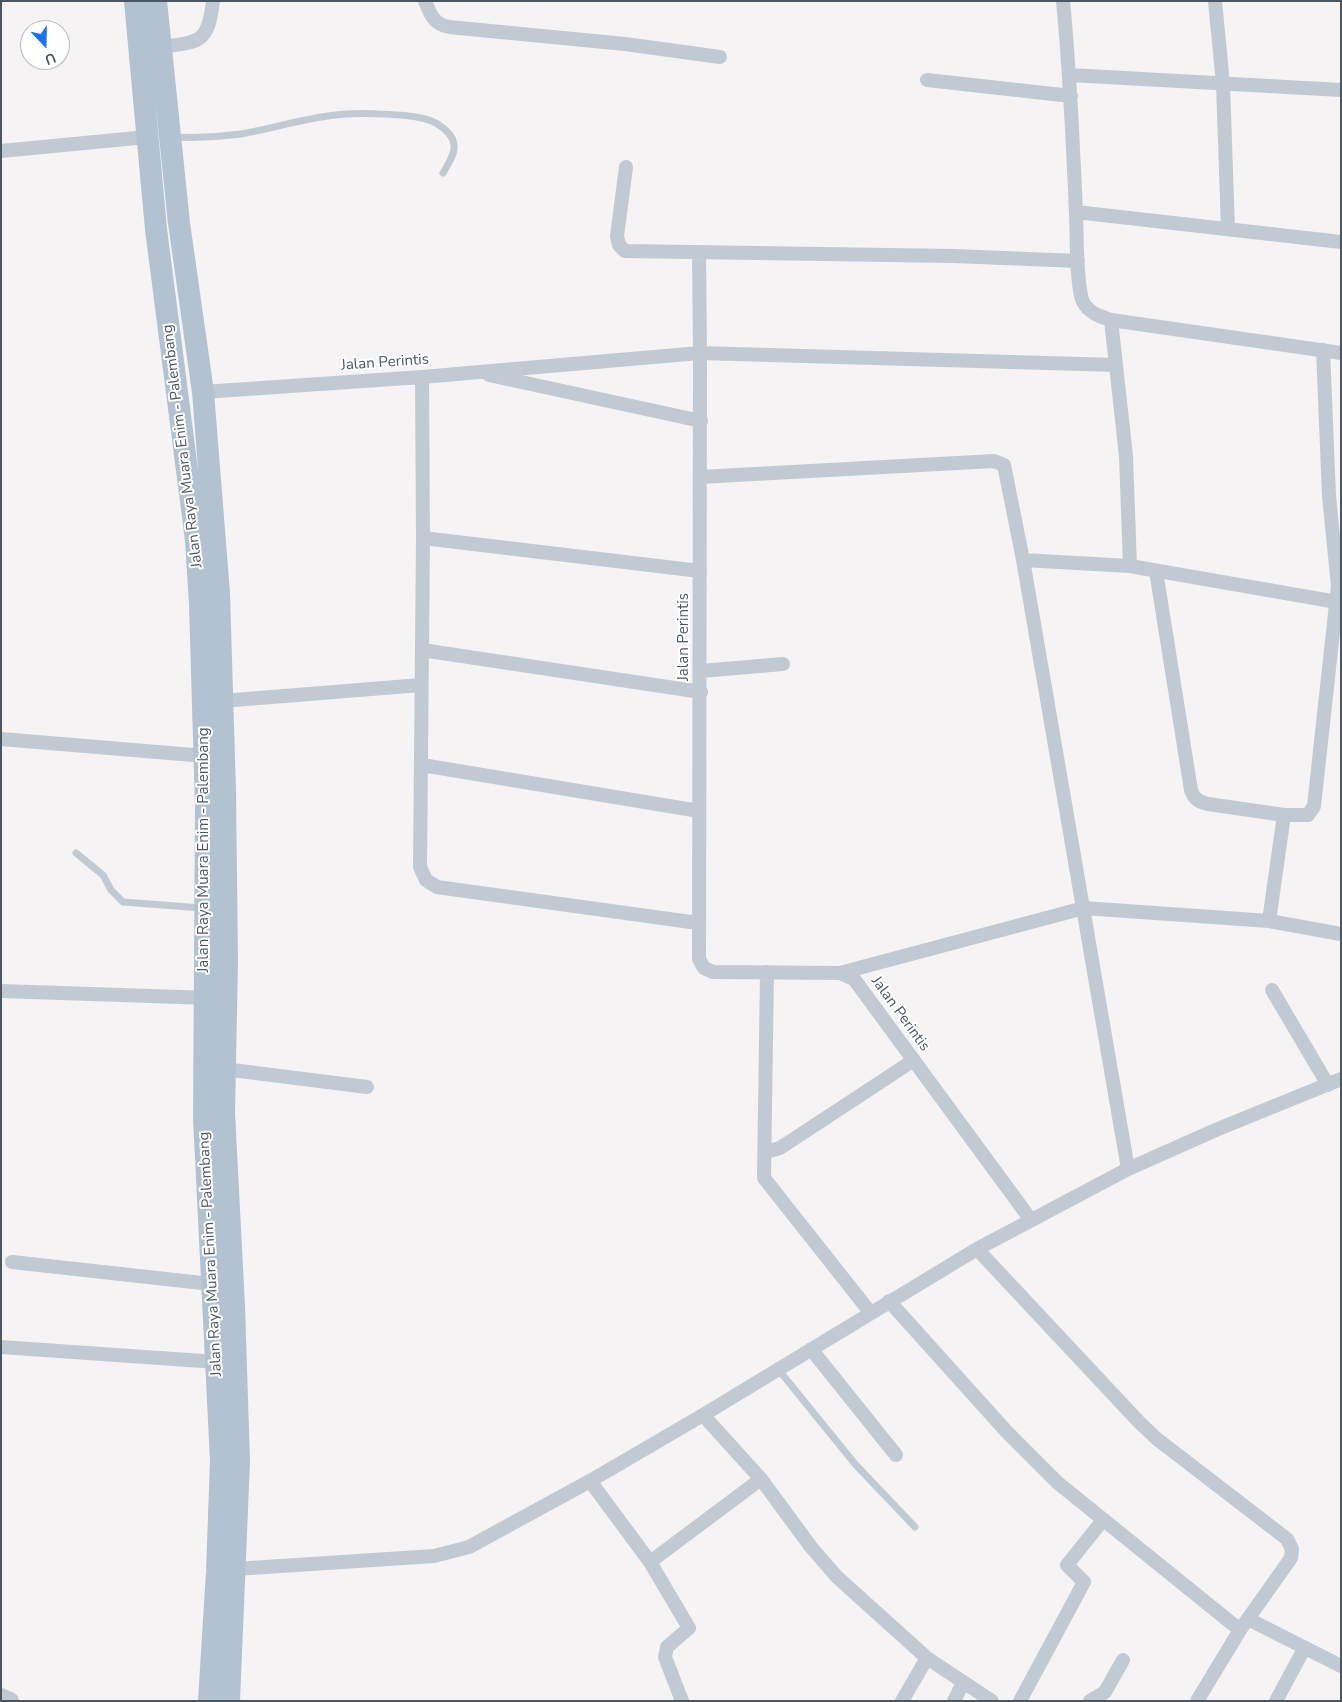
<!DOCTYPE html>
<style>
body{margin:0}
#map{position:relative;width:1342px;height:1702px;overflow:hidden;background:#f5f3f3;font-family:"Nunito Sans",sans-serif}
canvas{display:block}
.frame{position:absolute;inset:0;border:2px solid #4a5661;pointer-events:none}
.north{position:absolute;left:20px;top:20px;width:50px;height:50px;box-sizing:border-box;background:#fff;border:1px solid #b7bbc0;border-radius:50%;rotate:159deg;font-size:14px;font-weight:700;line-height:20px;text-align:center;color:#4a5661}
.north::after{content:'';display:block;margin:auto;width:18px;height:22px;background:#1a73e8;clip-path:polygon(50% 0,100% 100%,50% 72%,0 100%)}
</style>
<div id="map">
<canvas width="1342" height="1702"></canvas>
<div class="frame"></div>
<div class="north">U</div>
</div>
<script>
const g = document.querySelector('canvas').getContext('2d');
g.lineJoin = 'round';
function stroke(path, color, width, dash) { g.strokeStyle = color; g.lineWidth = width; g.lineCap = dash ? 'butt' : 'round'; g.setLineDash(dash || []); g.stroke(path); }
function label(font, color, halo, rows, align = 'center') {
  g.font = font + ' "Nunito Sans",sans-serif'; g.lineWidth = 4; g.setLineDash([]); g.textBaseline = 'middle'; g.strokeStyle = halo; g.fillStyle = color; for (const [text, x, y, turn = 0] of rows) {
    g.save(); g.translate(x, y); g.rotate((+turn || 0) * Math.PI / 180); g.textAlign = isNaN(turn) ? turn : align; if (halo) g.strokeText(text, 0, 0); g.fillText(text, 0, 0); g.restore();
  }
}
stroke(new Path2D(`
 M173,137C195,138 219,137 241,134C276,128 310,116 346,114C363,113 405,114 421,118C435,120 456,133 454,149C453,158 447,166 443,173
 M76,853L103,875L111,890L123,902L202,908
 M778,1369L855,1464L915,1527`), '#c1cad2', 7);
stroke(new Path2D(`
 M425,1C431,16 434,24 449,27L625,44L720,57
 M1063,1C1070,72 1073,143 1076,214C1077,233 1076,286 1083,302C1089,313 1099,316 1111,320L1341,353
 M1215,1L1223,84L1228,229
 M161,47C200,42 208,43 213,1
 M1070,75L1341,90
 M927,80L1071,96
 M1,151L147,137
 M626,167L617,236L619,245L625,251L954,256L1078,261
 M1076,212L1341,242
 M699,252L700,353L1116,365
 M1111,320L1126,456L1130,566
 M489,375L701,421
 M422,377L423,538L420,867L426,880L437,887L698,923
 M203,392L422,377L700,353L699,959L704,968L713,972L840,973L854,979L1031,1220
 M700,477L994,461L1004,465L1023,560L1128,1169
 M423,538L700,571
 M1023,560L1130,566L1337,602
 M1156,571L1191,790C1194,799 1199,802 1208,804L1284,815H1308L1314,806L1338,586L1329,496L1323,350
 M422,650L701,692
 M701,671L783,664
 M222,701L421,685
 M1,739L205,756
 M422,765L699,811
 M1269,921L1284,815
 M767,972L764,1178L870,1312
 M840,973L1084,908L1269,921L1341,934
 M1272,990L1328,1085
 M1,991L210,998
 M224,1069L367,1087
 M766,1152L780,1148L914,1060
 M977,1249L1139,1422L1157,1439L1287,1539L1292,1549L1291,1558L1240,1630L1197,1701
 M12,1262L211,1284
 M889,1301L1006,1431L1058,1483L1240,1630
 M1,1347L217,1362
 M811,1349L896,1455
 M703,1415L761,1479L811,1547L837,1577L927,1658L992,1701
 M590,1481L650,1562L689,1628L667,1647L665,1657L682,1701
 M650,1562L761,1479
 M235,1569L434,1556L469,1547L590,1481L703,1415L977,1249L1128,1169L1218,1129L1341,1079
 M1248,1619L1341,1666
 M902,1701L927,1658
 M954,1701L963,1683
 M1020,1701L1084,1582L1067,1565L1103,1520
 M1090,1701L1105,1692L1123,1660
 M1276,1701L1304,1649`), '#c1cad2', 14);
stroke(new Path2D(`
 M1,1697L10,1701`), '#c1cad2', 18);
stroke(new Path2D(`
 M135,1L156,229L196,540L200,604L206,807L204,1118L221,1461L217,1572L209,1701
 M156,1L179,223L203,392L219,593L225,791L227,961L224,1113L234,1306L239,1461L229,1701`), '#b3c2d1', 22);
label('15px', '#4a5661', '#fff', [
 ["Jalan Perintis",385,363,-4],
 ["Jalan Raya Muara Enim - Palembang",183,446,-97],
 ["Jalan Perintis",684,637,-90],
 ["Jalan Raya Muara Enim - Palembang",204,850,-90],
 ["Jalan Perintis",900,1014,54],
 ["Jalan Raya Muara Enim - Palembang",211,1254,-93]
]);
</script>
